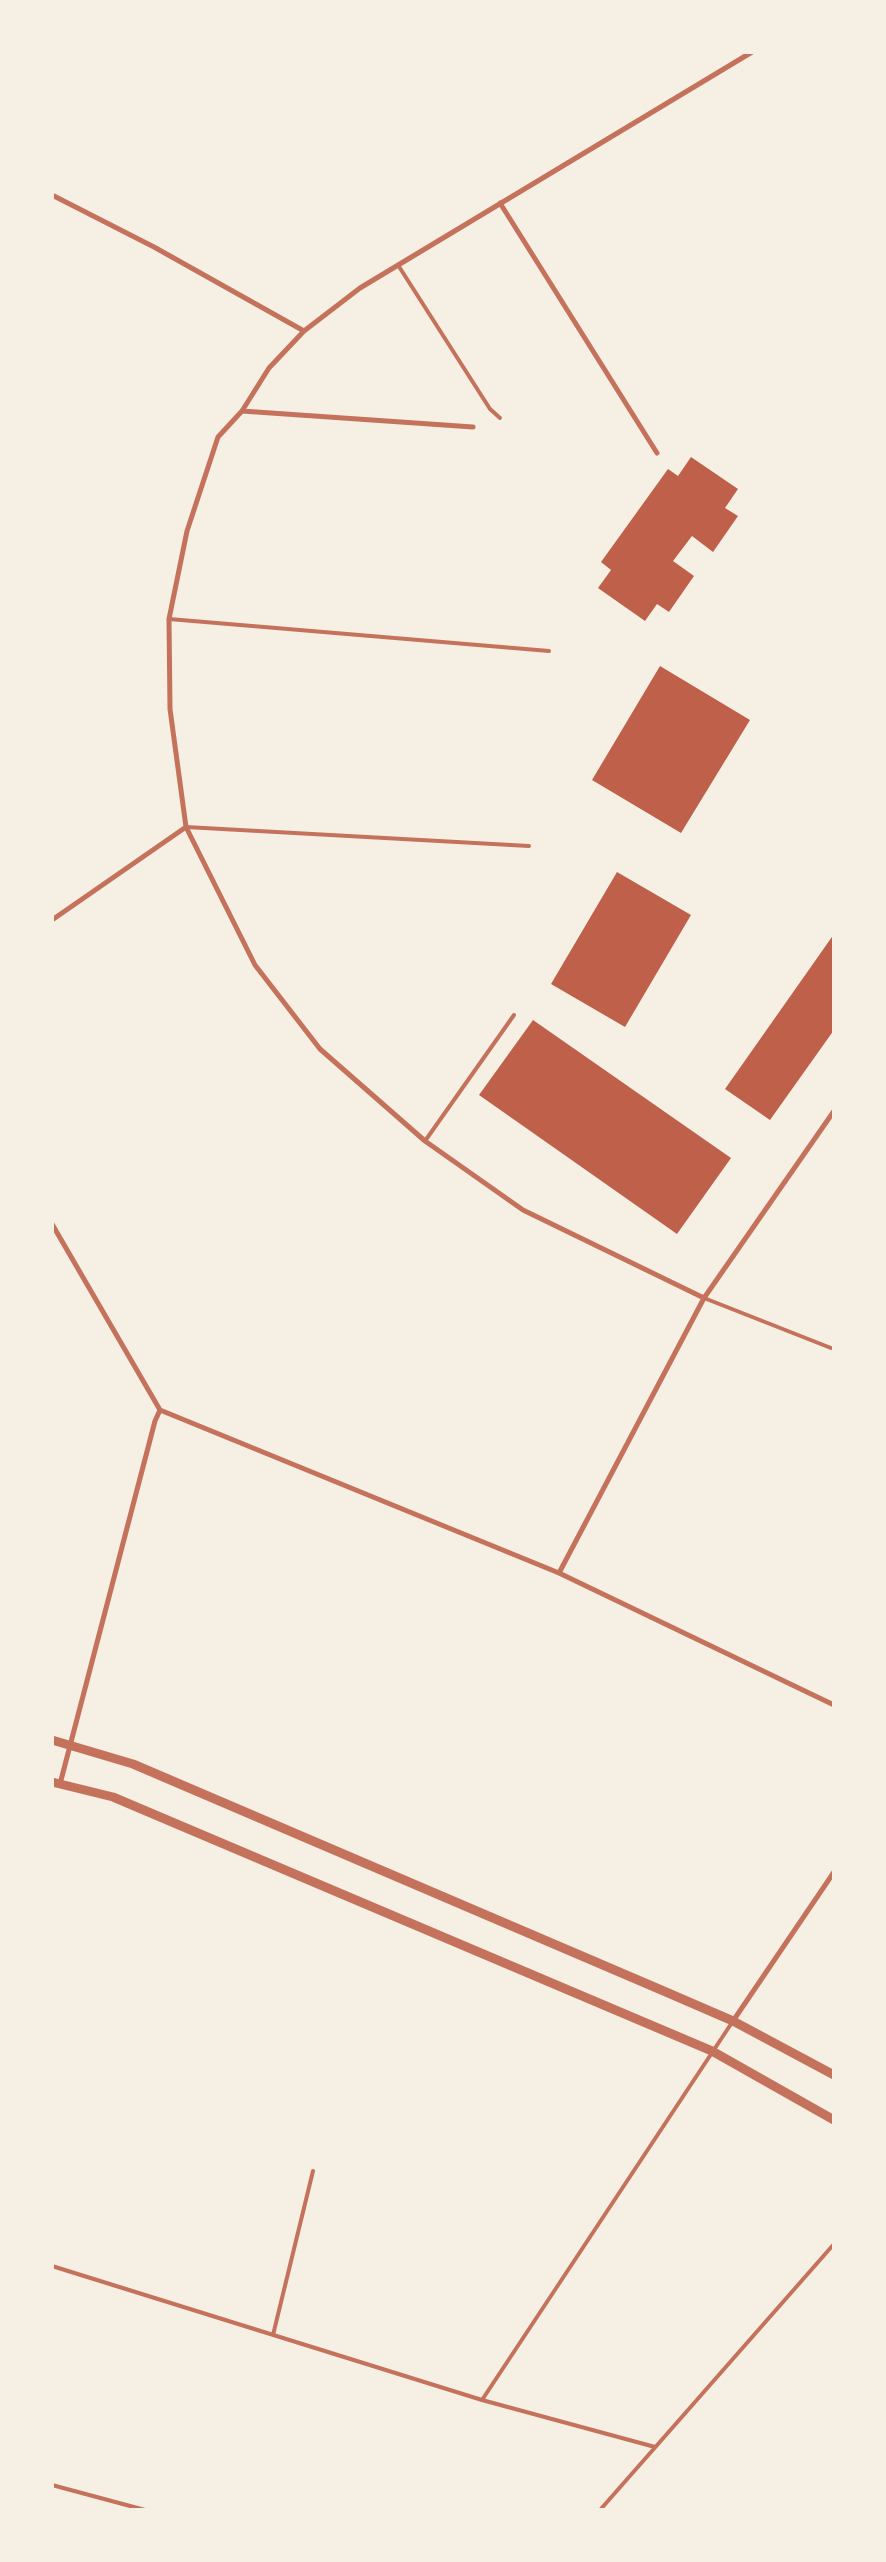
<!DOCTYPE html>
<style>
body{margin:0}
#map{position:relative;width:886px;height:2562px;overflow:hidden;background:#f6efe4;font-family:"Fira Sans Condensed",sans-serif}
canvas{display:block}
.frame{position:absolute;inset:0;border:54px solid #f6efe4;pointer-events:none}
</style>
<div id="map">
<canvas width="886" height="2562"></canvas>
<div class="frame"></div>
</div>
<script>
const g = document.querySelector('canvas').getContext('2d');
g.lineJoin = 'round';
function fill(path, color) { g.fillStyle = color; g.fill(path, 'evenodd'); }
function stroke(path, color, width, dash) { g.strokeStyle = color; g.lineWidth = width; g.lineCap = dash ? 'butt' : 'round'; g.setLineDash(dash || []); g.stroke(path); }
fill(new Path2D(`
 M691,457L738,489L725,508L738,516L713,552L692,536L673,561L694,576L669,612L657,604L645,621L598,588L611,570L601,562L668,469L678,476Z
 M660,666L750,720L681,833L592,780Z
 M617,872L691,915L625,1027L551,984Z
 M834,934V1030L770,1120L725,1089Z
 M533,1020L731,1158L677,1234L479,1095Z`), '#bf614a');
stroke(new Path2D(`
 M398,265L490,409L500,418
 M169,619L549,651
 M186,827L529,846
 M425,1141L514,1015
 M704,1298L831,1348
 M52,2266L482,2400L655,2447
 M273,2335L313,2171
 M482,2400L733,2021
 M52,2485L145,2510
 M600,2510L834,2244`), '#c5725c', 4);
stroke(new Path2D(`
 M52,195L154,247L304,331
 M500,203L657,453
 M242,411L473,427
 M52,920L186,827
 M52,1224L160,1410L155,1421L60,1784
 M704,1298L523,1210L425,1141L320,1049L255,965L186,827L170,709L169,619L187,531L218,437L242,411L269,368L304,331L360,288L752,52
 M160,1410L559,1573L834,1705
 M559,1573L704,1298L834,1111
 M733,2021L834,1872`), '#c5725c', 5);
stroke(new Path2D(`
 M52,1740L133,1764L666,1992L733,2021L834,2075
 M52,1782L113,1797L712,2051L834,2120`), '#c5725c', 9);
</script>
